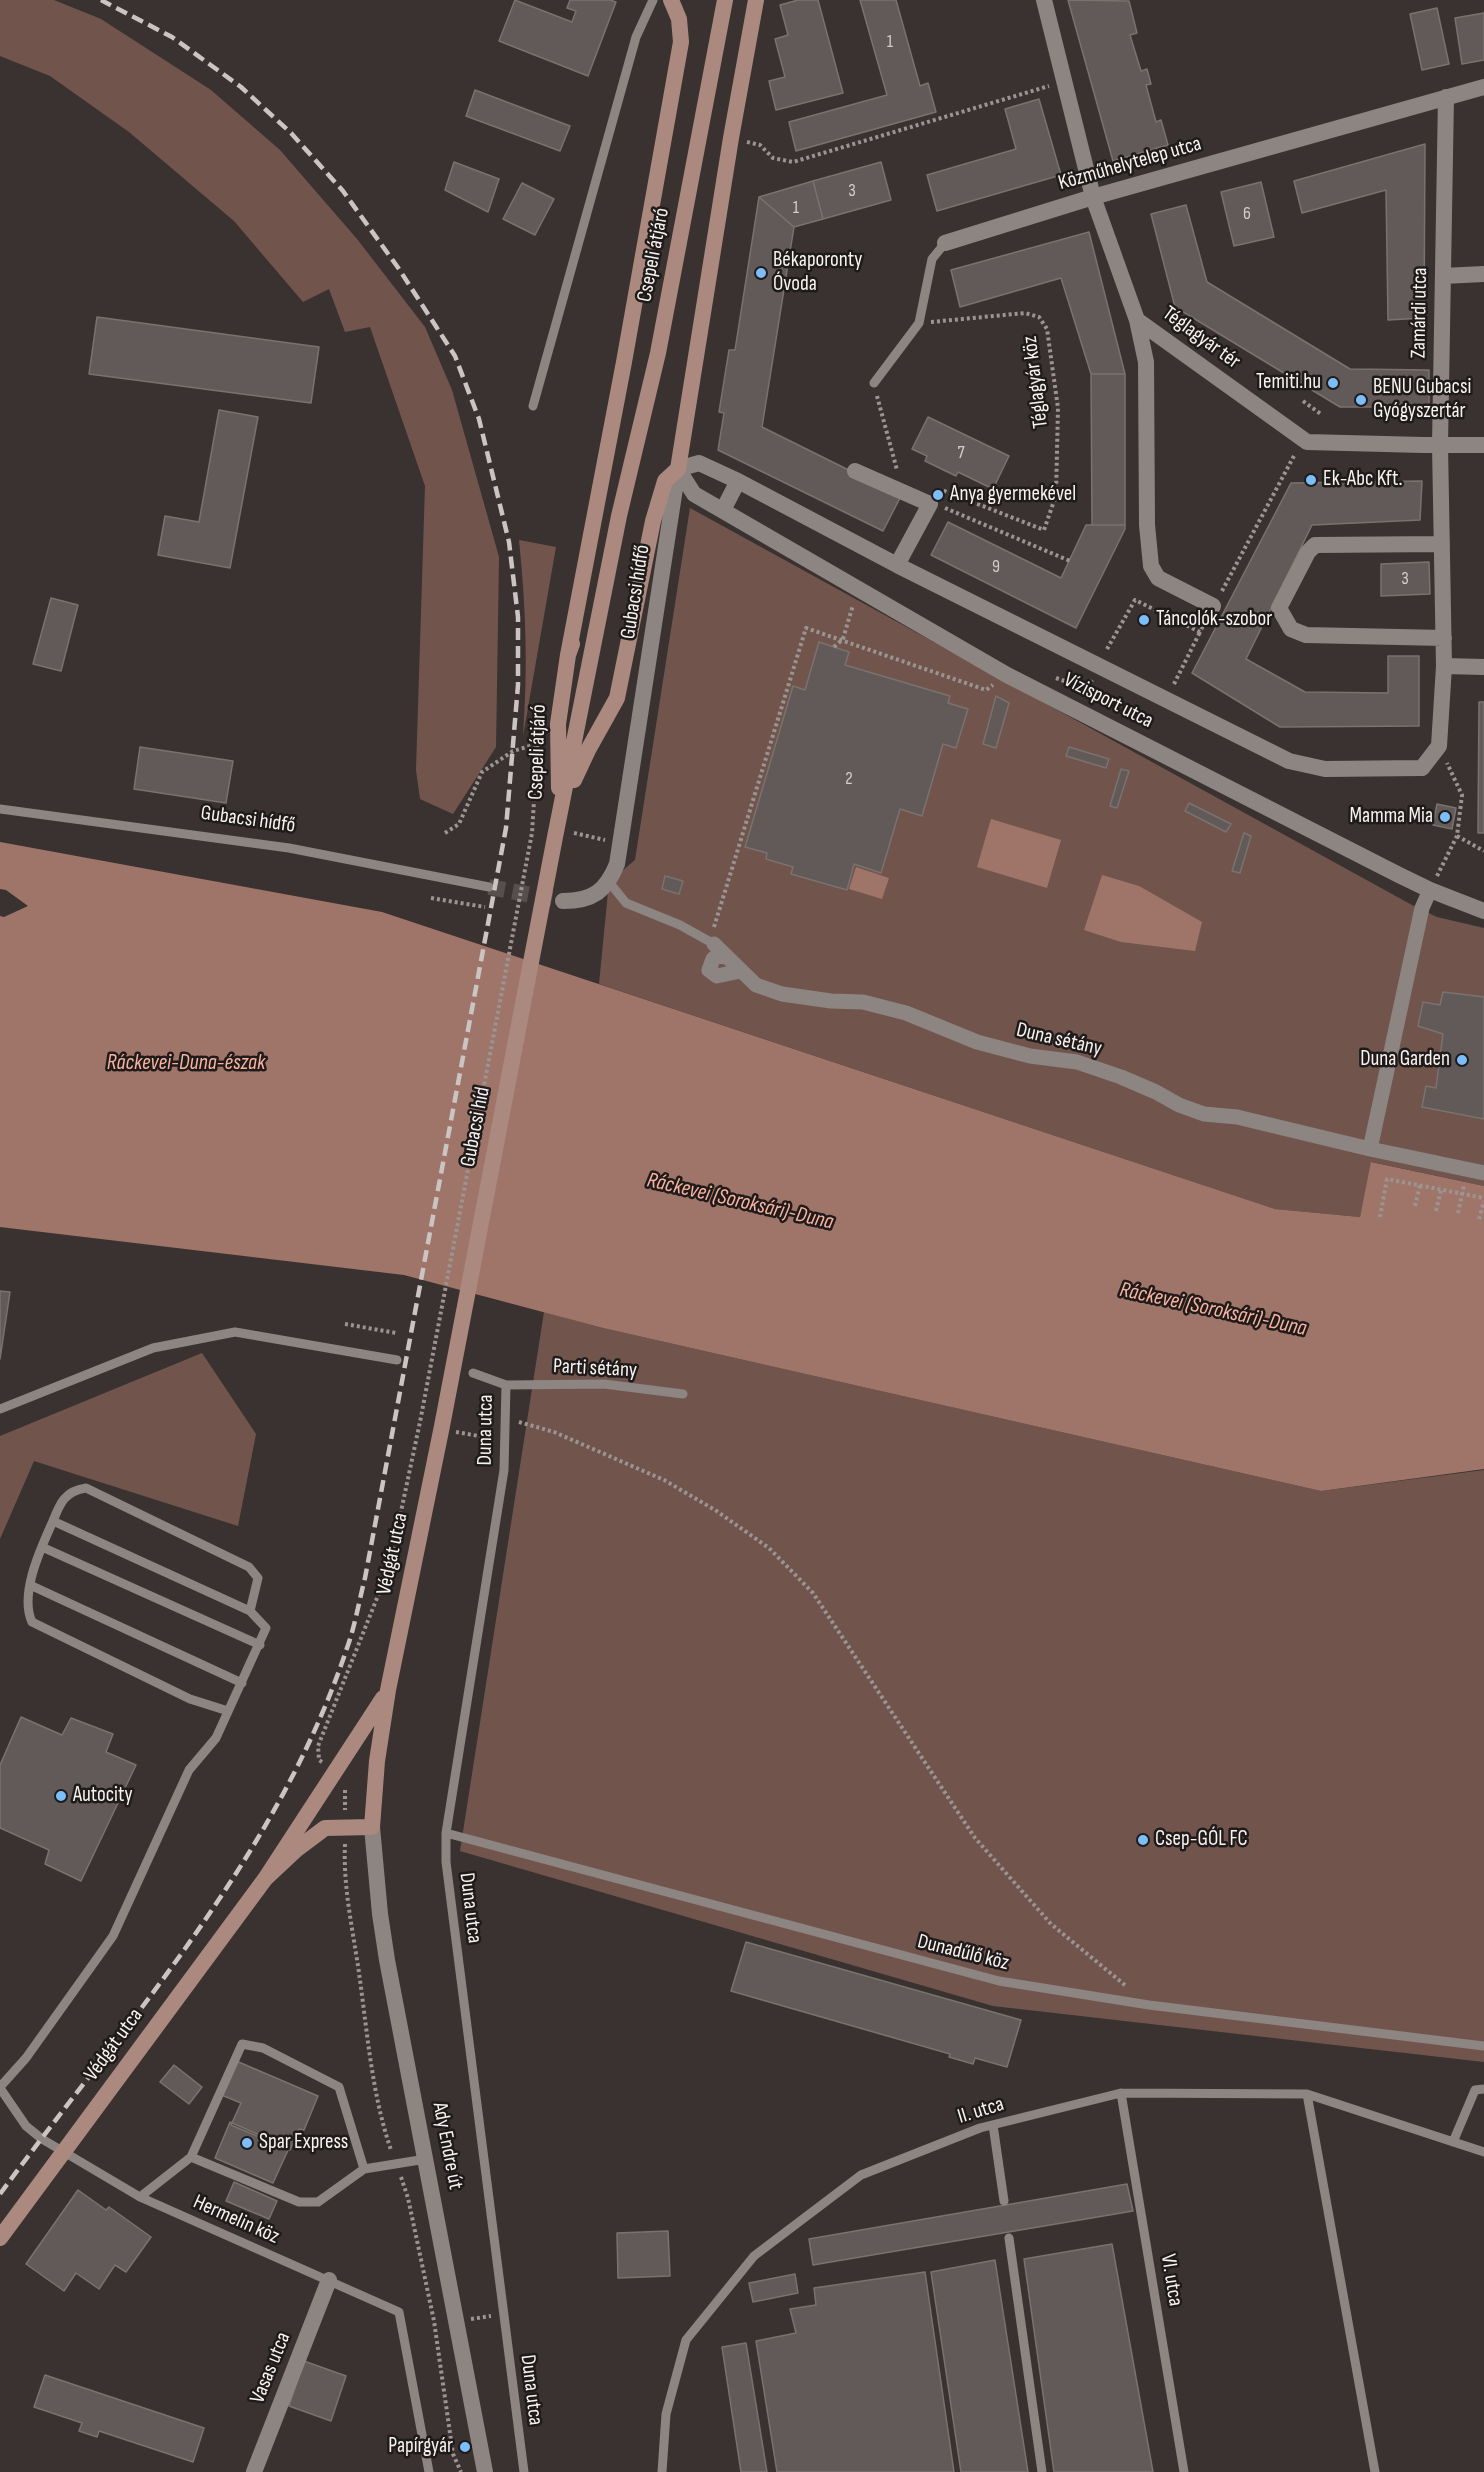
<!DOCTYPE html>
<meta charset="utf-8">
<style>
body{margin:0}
canvas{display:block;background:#3a3230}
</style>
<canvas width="1484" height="2472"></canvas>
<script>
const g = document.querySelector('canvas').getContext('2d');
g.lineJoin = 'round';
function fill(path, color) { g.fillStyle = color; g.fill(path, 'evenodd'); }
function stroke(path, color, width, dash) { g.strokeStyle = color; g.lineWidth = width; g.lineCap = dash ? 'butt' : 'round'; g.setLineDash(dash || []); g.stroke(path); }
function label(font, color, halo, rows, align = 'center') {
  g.font = font + ' "Sofia Sans Condensed",sans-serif'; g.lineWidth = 5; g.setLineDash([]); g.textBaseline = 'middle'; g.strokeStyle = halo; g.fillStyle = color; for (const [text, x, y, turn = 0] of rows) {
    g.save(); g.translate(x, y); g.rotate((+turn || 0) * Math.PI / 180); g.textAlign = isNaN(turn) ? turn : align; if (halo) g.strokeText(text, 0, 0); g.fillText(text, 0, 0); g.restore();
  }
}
fill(new Path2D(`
 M0,0H54L101,19L211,90L280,150L357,239L425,327L452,390L499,557L496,747L453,814L420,799L416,770L425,486L370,327L345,332L329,289L303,302L234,221L129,132L50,76L0,56Z
 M690,508L1412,905L1437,917L1484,928V1186L1372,1162L1360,1217L1275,1209L599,984L609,882L635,860Z
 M519,540L556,547L523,736C528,667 526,608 519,540Z
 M544,1312L603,1328L1321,1491L1484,1470V2062L993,2006L460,1851Z
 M202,1353L256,1434L238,1526L34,1461L0,1539V1436Z`), '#71554d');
fill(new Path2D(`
 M991,819L1061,840L1047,888L977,867Z
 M0,842L382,912L1275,1209L1360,1217L1371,1162L1484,1186V1469L1321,1491L603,1328L404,1275L0,1227Z
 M856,867L889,878L882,899L849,889Z
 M1102,875L1139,886L1202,922L1195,951L1121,942L1084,930Z`), '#a07569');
fill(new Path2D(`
 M0,889L6,890L28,906L4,917L0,916Z`), '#3a3230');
const building = new Path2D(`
 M515,0L572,22L576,11L567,8L570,0H610L616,2L588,76L499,41Z
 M798,0H818L843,93L776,110L769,81L785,77L775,39L788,35L780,5Z
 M860,0H896L920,86L928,83L936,112L796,151L789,122L887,95Z
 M1068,0L1129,1L1137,33L1130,35L1141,71L1147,69L1151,84L1146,85L1156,122L1161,120L1168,145L1113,161Z
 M1437,8L1449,64L1422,70L1410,14Z
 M1484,13V60L1462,64L1455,18Z
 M475,90L570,126L560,151L466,116Z
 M1039,99L1061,175L937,211L927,175L1016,149L1005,109Z
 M1425,144L1424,318L1388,320L1386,190L1302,213L1294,181Z
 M454,162L499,179L488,212L445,190Z
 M881,162L891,200L823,219L813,181Z
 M813,181L823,219L794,227L759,197Z
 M1261,182L1274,237L1234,246L1221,192Z
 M522,183L554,199L535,235L503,219Z
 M759,197L794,227L762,427L901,496L883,531L718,450L724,413L719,412L729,350H735Z
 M1186,205L1207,282L1350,369L1429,370V407H1340L1175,307L1151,214Z
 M1089,232L1125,374H1091L1061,278L960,307L951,270Z
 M97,317L319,347L311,403L89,374Z
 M1091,374H1125V525H1092Z
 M219,410L258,417L230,568L158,555L165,516L199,522Z
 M928,417L1009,456L993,489L958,472L956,476L925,461L927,456L912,449Z
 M1422,481L1420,520L1312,525L1246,659L1305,692L1388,693V656H1419V726L1280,727L1192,673L1291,483Z
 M948,522L1061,578L1086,525H1125V529L1076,628L931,555Z
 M1429,562L1430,594L1381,596V564Z
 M51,598L78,605L61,671L33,664Z
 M819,642L849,652L845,665L950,696L948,703L968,709L956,748L943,744L922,816L900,809L881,873L854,864L847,890L791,874L793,867L766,859L767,853L745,847L793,686L805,690Z
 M996,696L1009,703L996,748L983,744Z
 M1479,702H1484V833H1478Z
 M140,747L233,761L226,803L134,789Z
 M1069,747L1109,759L1106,768L1066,756Z
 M1121,769L1129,771L1117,808L1110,806Z
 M1189,803L1231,824L1226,832L1185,811Z
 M1437,804L1456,808L1452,829L1433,825Z
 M1244,833L1251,836L1240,873L1232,871Z
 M665,876L683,881L679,894L662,889Z
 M1443,992L1484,997V1119L1422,1107L1426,1086L1436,1088L1443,1034L1418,1026L1423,1002L1440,1005Z
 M0,1291L10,1292L0,1359Z
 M21,1717L62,1735L71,1718L113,1734L106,1752L136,1765L81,1881L45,1864L49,1850L0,1828V1765Z
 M746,1942L1021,2020L1007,2067L975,2058L973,2064L949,2057L950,2054L731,1991Z
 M234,2060L318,2096L304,2130L299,2129L290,2150L231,2125L241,2103L219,2094Z
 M174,2065L202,2087L189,2104L160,2082Z
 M230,2122L289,2148L273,2183L215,2158Z
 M234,2182L277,2201L269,2219L226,2201Z
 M1127,2184L1133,2211L813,2265L809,2239Z
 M78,2190L106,2210L109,2207L151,2237L126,2272L115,2265L99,2289L76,2273L64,2291L26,2264Z
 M668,2231L670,2276L618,2278L617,2233Z
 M1112,2244L1153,2472H1054L1024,2259Z
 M995,2260L1028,2472H961L931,2272Z
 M925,2272L954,2472H777L756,2341L796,2333L790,2309L816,2305L814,2288Z
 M795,2274L798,2293L753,2302L749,2283Z
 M746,2343L767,2472H741L722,2347Z
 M304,2361L346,2376L331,2421L289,2406Z
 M45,2375L204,2428L193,2462L99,2431L97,2437L79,2431L82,2423L34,2407Z`);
fill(building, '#625a58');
stroke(building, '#7a726f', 1.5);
stroke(new Path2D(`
 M489,887L563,901`), '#564f4d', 16, [16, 8]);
stroke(new Path2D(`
 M747,142L760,145L773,158L793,162L1049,86
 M931,322L1025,313L1039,317L1047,329L1058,408L1056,495L1044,530L942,490
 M877,396L897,470
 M1303,401L1321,414
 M945,508L1070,561
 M1222,591L1295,454
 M834,647L843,639L853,605
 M1107,649L1135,600L1200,632L1205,621
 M1056,678L1087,689L1092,680
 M1174,684L1200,632
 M445,833L459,824L482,772L513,751L537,744
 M574,833L605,840
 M1457,836L1484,851
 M1437,876L1457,836L1462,795L1447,763
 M431,898L485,907
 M714,927L806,628L986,690L993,685
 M1415,1206L1420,1185
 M1436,1211L1441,1190
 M1458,1213L1464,1185
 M1380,1217L1387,1179L1484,1198
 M1479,1219L1484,1201
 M345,1324L396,1333
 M519,1422L554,1432L664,1480L715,1510L769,1548L813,1593L975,1838L1051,1924L1126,1986
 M456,1432L490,1438
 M322,1762L319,1760L318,1746L389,1568L420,1422L532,833L538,737
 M345,1790V1810
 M345,1844C343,1885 352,1926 358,1966C367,2027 371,2092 391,2150
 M401,2177L408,2198L434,2321L453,2454L461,2472
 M471,2319L491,2316`), '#9a9492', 4, [3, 3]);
stroke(new Path2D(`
 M874,383L919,323L932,259L945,243
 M533,406L636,37L653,0
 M0,809L289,848L489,887
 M609,882L626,903L680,925L714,944
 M473,1373L506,1385L604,1384L683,1394
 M506,1385L504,1470L446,1833V1862L524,2472
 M0,1409L153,1348L235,1332L397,1360
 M53,1521C41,1548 19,1594 32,1622L190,1699L228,1711
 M42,1547L260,1645
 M30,1585L242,1683
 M446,1833L999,1981L1149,2005L1484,2046
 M0,2087L26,2058L113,1936L189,1770L216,1738L266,1628L250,1611L258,1578L249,1567L86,1488C65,1491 60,1503 53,1521L250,1611
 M0,2088L26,2126L42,2139L140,2197L399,2312L429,2472
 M1121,2093L1184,2472
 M1307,2094L1375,2472
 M993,2125L1004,2201
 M1453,2142L1475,2090L1484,2089
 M191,2157L299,2202H318L364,2169L426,2159
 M140,2197L191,2157L242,2044L263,2048L339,2087L364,2169
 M1009,2238L1042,2472
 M662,2472L666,2414L686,2340L754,2256L861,2175L980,2128L1121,2093L1307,2094L1484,2152`), '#8d8582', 9);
stroke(new Path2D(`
 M714,944L756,985L782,994L831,1001L863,1002L906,1013L977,1042L1030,1056L1077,1062L1121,1077L1156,1092L1179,1105L1204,1114L1237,1117L1370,1149L1484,1173
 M726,957L717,956L713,959L709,970L717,976L740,971
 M1370,1149L1422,908L1430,890`), '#8d8582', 15);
stroke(new Path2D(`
 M1044,0L1093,197L1137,320L1146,362L1147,525L1151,566L1158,578L1213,606
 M945,243L1093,197L1484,87
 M1443,276L1484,274
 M1137,320L1307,442L1423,445H1484
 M678,469L699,463L738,481L897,565L1289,761L1325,769L1422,768L1439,746L1444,666L1440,445L1446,97
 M678,469L694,494L1007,675L1399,875L1430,890L1484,911
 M855,471L930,504L897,565
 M723,510L738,481
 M1442,544L1315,545L1308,552L1279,608L1291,629L1306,635L1444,638
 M1444,666L1484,667
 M563,901C593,901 606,891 617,864L678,469
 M254,2472L329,2280`), '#8d8582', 16);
stroke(new Path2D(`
 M372,1827L380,1914L387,1960L485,2472`), '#8d8582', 16);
stroke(new Path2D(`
 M568,655L624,362L681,42L679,19L671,0
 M574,780L588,750L617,698L653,521L665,481L678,469L731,138L756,0
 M559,788L558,724L568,655L572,644
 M265,1879L297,1849L325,1828L372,1827L377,1761L388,1690L442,1426L555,837L619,516L658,353L725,0
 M0,2238L265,1879L383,1698`), '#ab897e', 16);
stroke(new Path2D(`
 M0,2194C127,2021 278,1856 347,1648C355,1626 359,1601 365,1578L506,828L518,685V617L509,542L479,419L455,356L399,269L343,191L291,133L241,87L172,37L101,0`), '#cac4c2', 4.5, [12, 6]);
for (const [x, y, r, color] of [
 [761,273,6,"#7cbef9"],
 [1333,383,6,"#7cbef9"],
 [1361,400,6,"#7cbef9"],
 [1311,480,6,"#7cbef9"],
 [938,495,6,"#7cbef9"],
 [1144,620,6,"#7cbef9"],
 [1445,817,6,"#7cbef9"],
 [1462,1060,6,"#7cbef9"],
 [61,1796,6,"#7cbef9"],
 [1143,1840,6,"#7cbef9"],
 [247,2143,6,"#7cbef9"],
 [465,2447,6,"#7cbef9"]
]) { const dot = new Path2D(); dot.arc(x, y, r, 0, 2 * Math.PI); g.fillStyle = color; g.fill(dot); stroke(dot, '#1e1b1a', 2); }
label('18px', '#d2cdcb', null, [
 ["1",890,42],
 ["3",852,191],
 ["1",796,208],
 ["6",1247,214],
 ["7",961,453],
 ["9",996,567],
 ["3",1405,579],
 ["2",849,779]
]);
label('21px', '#f8f3f1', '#1e1b1a', [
 ["Közműhelytelep utca",1130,164,-16],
 ["Csepeli átjáró",654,255,-79],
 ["Zamárdi utca",1420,313,-89],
 ["Téglagyár tér",1201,338,36],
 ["Téglagyár köz",1036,382,-97],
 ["Gubacsi hídfő",636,592,-81],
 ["Vízisport utca",1108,701,27],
 ["Csepeli átjáró",538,752,-88],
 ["Gubacsi hídfő",248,820,8],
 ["Duna sétány",1059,1040,13],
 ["Gubacsi híd",476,1127,-79],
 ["Parti sétány",595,1369,3],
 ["Duna utca",486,1430,-89],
 ["Védgát utca",393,1554,-78],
 ["Duna utca",470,1908,83],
 ["Dunadűlő köz",963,1953,14],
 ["Védgát utca",114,2045,-54],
 ["II. utca",981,2111,-17],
 ["Ady Endre út",447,2146,79],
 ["Hermelin köz",236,2220,24],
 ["VI. utca",1171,2280,81],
 ["Vasas utca",271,2368,-68],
 ["Duna utca",531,2390,83]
]);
label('21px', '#f8f3f1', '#1e1b1a', [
 ["Békaporonty",773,261],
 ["Óvoda",773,285],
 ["Temiti.hu",1321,383,"right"],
 ["BENU Gubacsi",1373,388],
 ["Gyógyszertár",1373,412],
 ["Ek-Abc Kft.",1323,480],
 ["Anya gyermekével",950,495],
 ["Táncolók-szobor",1156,620],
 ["Mamma Mia",1433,817,"right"],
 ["Duna Garden",1450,1060,"right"],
 ["Autocity",73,1796],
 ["Csep-GÓL FC",1155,1840],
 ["Spar Express",259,2143],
 ["Papírgyár",453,2447,"right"]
], 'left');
label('italic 22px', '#f9b39f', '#1e1b1a', [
 ["Ráckevei-Duna-észak",186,1063],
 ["Ráckevei (Soroksári)-Duna",740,1202,13],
 ["Ráckevei (Soroksári)-Duna",1213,1310,12]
]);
</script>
